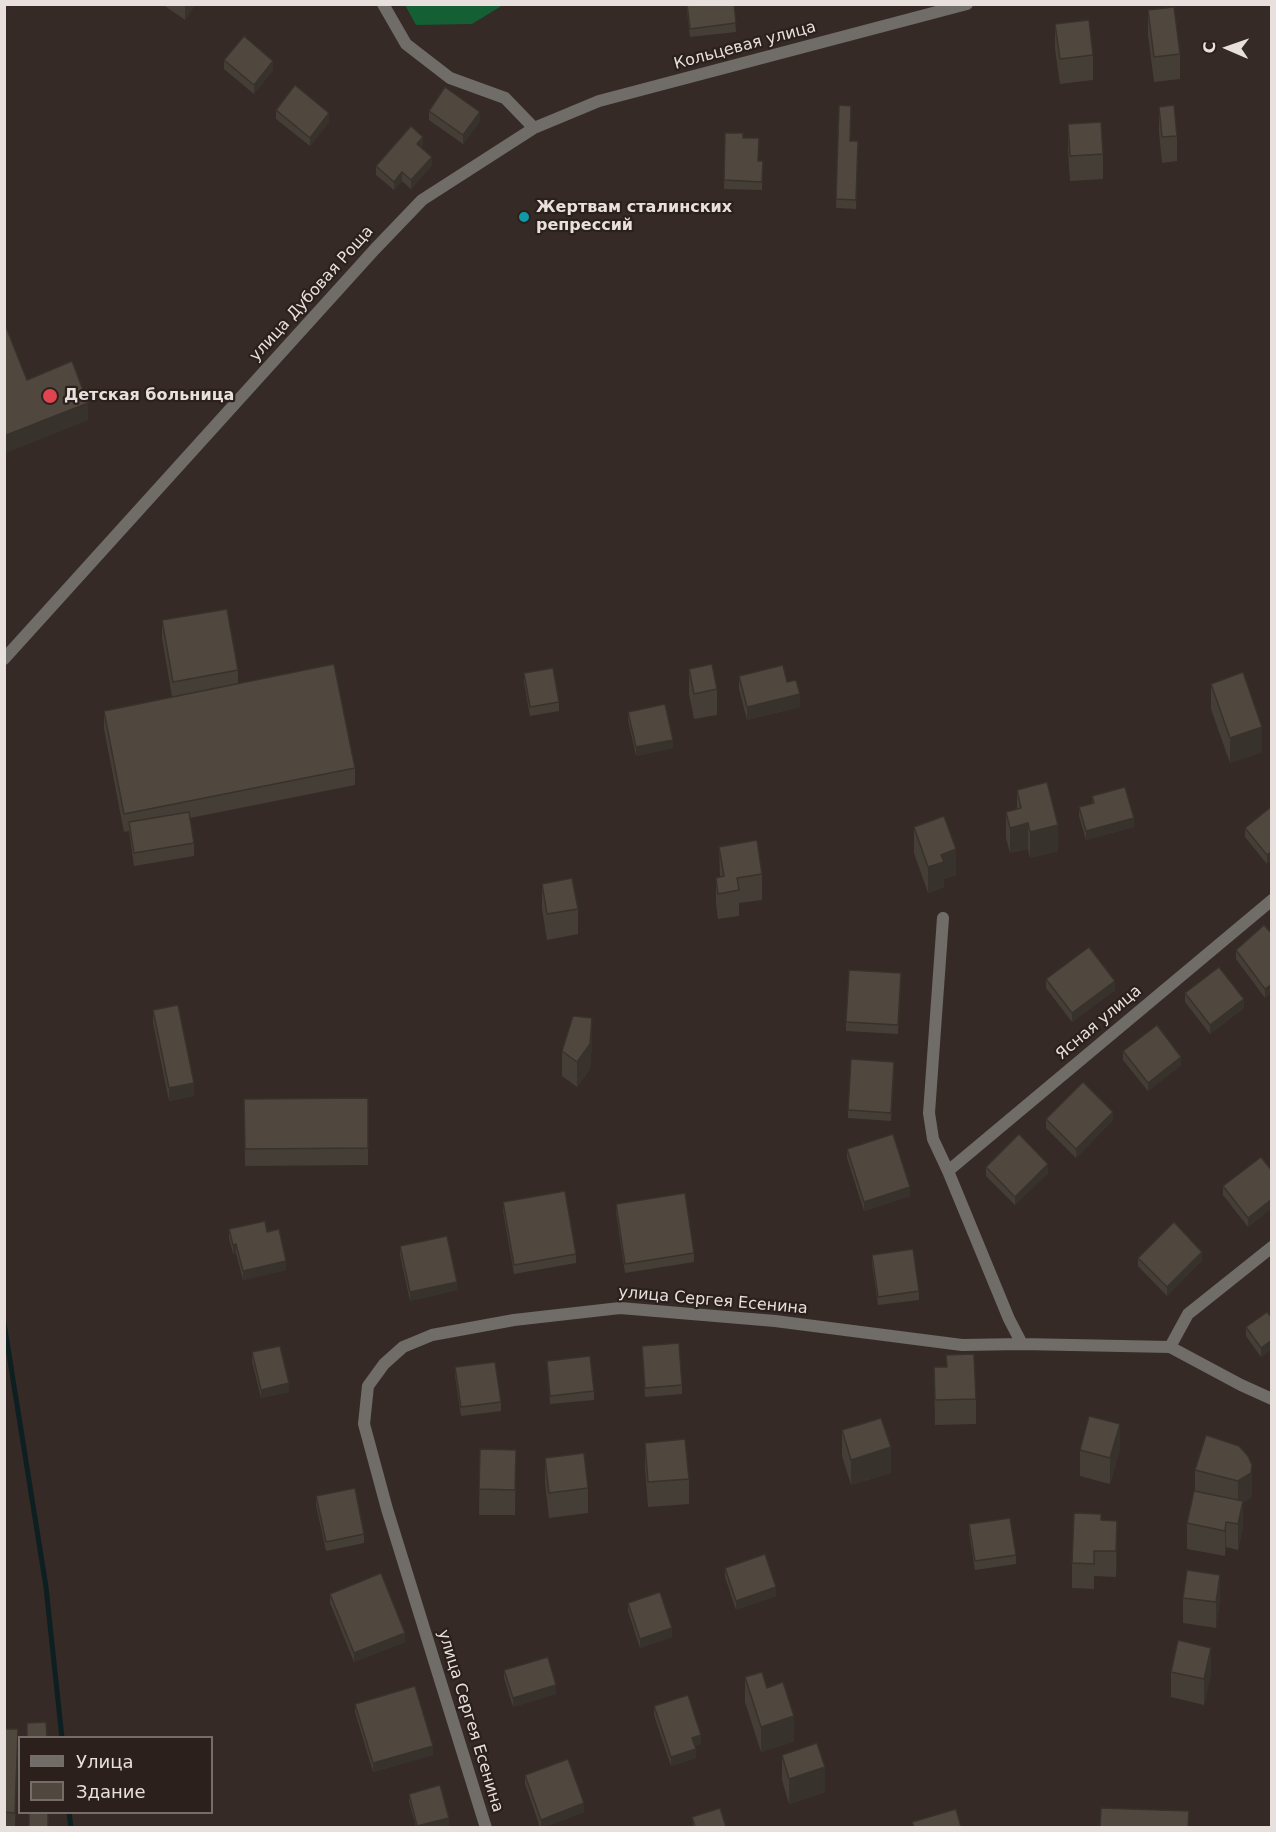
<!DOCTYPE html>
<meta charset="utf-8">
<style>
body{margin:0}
#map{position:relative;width:1276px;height:1832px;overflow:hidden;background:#352a26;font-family:"DejaVu Sans",sans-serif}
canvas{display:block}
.frame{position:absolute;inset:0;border:6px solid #e7e0dd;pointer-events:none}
.legend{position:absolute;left:18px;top:1736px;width:195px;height:78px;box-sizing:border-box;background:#2b201c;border:2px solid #766d69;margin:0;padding:8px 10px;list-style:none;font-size:18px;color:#e7e0dd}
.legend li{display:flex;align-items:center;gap:12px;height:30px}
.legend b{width:30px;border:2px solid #766d69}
.north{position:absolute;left:1198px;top:18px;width:60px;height:60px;-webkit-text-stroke:4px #2b201c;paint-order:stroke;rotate:272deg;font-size:16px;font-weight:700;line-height:24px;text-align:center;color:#e7e0dd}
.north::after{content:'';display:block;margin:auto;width:21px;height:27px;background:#e7e0dd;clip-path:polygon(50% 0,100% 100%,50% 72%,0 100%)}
</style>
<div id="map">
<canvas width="1276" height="1832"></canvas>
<div class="frame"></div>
<ul class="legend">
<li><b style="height:8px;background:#706c68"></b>Улица</li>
<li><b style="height:16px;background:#50483f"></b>Здание</li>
</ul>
<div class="north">С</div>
</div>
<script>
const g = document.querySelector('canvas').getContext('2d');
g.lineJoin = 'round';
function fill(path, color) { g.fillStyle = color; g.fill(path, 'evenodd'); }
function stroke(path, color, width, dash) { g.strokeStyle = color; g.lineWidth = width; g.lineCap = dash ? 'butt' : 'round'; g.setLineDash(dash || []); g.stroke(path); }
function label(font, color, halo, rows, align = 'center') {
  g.font = font + ' "DejaVu Sans",sans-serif'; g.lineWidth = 4.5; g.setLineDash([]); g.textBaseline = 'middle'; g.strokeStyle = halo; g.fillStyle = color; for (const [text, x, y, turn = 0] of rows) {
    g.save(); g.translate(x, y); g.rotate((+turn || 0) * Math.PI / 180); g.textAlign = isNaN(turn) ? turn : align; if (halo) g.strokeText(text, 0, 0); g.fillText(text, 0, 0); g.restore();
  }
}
fill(new Path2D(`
 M405,5H503L472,24L416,25Z`), '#155f34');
stroke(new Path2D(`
 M4,1323L46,1587L62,1738
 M69,1812L71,1828`), '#0e1f21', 5);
stroke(new Path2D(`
 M534,128L599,101L967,4
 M4,659L375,249L422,200L534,128L505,98L450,78L406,44L383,4
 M943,918L929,1113L933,1139L948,1171
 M1022,1344L1009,1319L948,1171L1272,900
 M1170,1347L1188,1314L1272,1247
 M486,1828L387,1509L364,1424L368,1386L384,1364L403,1347L432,1335L514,1320L620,1308L775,1321L962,1345L1022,1344L1170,1347L1241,1385L1272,1399`), '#706c68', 12);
fill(new Path2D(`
 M162,4H196L185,20Z
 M686,4H734L736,32L690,37Z
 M1148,10L1180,54V79L1154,82L1148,35Z
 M1055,24L1093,55V80L1060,84L1055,49Z
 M224,60L273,70L254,94L224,69Z
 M839,105L850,141H858L856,209L836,208Z
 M1159,107L1177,136V161L1162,163L1159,132Z
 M276,110L329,122L310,146L276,119Z
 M429,111L480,121L463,144L429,120Z
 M1068,124L1103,154V179L1070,181L1068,150Z
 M725,133L743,138L758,161H763L762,190L724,189Z
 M423,146L421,148L432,165L411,189L402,181L394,190L376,175V166Z
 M162,620L238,670V684L355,768V785L190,818L194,843V856L134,866L129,831L124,832L104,729V711L172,697L162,638Z
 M689,669L717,689V715L694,719L689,694Z
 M524,673L559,702V711L530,716L524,682Z
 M739,676L787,682L800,707L747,720L739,689Z
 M1211,684L1262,752L1230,763L1211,709Z
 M628,712L673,748L636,756L628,720Z
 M1017,790L1058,851L1030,858L1028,849L1010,853L1006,838V812L1017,809Z
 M1092,796L1134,827L1086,840L1079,816V807L1092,804Z
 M1272,806L1267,864L1245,837V828Z
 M914,827L956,875L944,879V887L928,893L914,853Z
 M719,847L762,874V900L739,903V916L718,919L716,903V878L720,877Z
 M542,884L578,909V934L547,940L542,909Z
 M1272,934L1265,998L1236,959V950Z
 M1046,979L1115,990L1072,1022L1046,988Z
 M901,982L898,1034L846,1031V1022Z
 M1185,993L1244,1008L1210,1034L1185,1002Z
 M153,1010L194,1096L169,1101L153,1023Z
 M592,1043L590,1069L577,1087L562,1076V1051Z
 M1123,1051L1181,1065L1148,1091L1123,1060Z
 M894,1071L891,1121L848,1118V1110Z
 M368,1098V1165L245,1166L244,1099Z
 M1046,1119L1113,1120L1076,1158L1046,1128Z
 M847,1149L910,1196L864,1211L847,1158Z
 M986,1167L1048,1173L1015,1205L986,1176Z
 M1272,1171V1208L1248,1227L1223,1195V1186Z
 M503,1202L576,1254V1263L514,1274L503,1211Z
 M616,1204L694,1253V1262L625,1273L616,1213Z
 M229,1229L267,1232L286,1270L243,1280L236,1253L233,1254L229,1238Z
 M400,1246L457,1290L410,1301L400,1255Z
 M872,1255L919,1291V1300L878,1305L872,1264Z
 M1138,1258L1202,1260L1167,1296L1138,1266Z
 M1272,1318V1349L1261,1357L1246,1336V1327Z
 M642,1346L682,1385V1394L645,1397Z
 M252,1352L289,1392L261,1398L252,1361Z
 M547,1361L594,1391V1400L550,1404Z
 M455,1367L501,1402V1411L461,1416L455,1376Z
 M934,1367L976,1399V1424L935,1425Z
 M842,1430L891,1473L851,1485L842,1456Z
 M1206,1435L1252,1490L1251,1498L1243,1503V1527L1238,1550L1226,1547L1225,1556L1187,1549V1523L1195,1492V1470Z
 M645,1443L689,1479V1504L648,1507L645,1468Z
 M480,1449L516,1450L515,1515H479Z
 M1120,1449L1110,1484L1080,1476V1450Z
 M545,1458L588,1488V1513L549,1518L545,1483Z
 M316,1496L364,1534V1543L326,1551L316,1505Z
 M1101,1520L1117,1546L1116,1577L1094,1576V1589L1072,1588V1563Z
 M969,1524L1016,1555V1564L975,1570L969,1533Z
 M725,1568L776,1596L736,1610L725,1577Z
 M330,1594L405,1642L354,1662L330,1603Z
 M1183,1598L1220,1600L1216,1628L1183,1623Z
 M628,1603L672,1637L640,1648L628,1611Z
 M504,1670L556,1694L513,1707L504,1678Z
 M1171,1672L1211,1673L1204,1705L1171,1697Z
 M745,1677L767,1688L794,1741L761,1752L745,1702Z
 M355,1704L433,1755L373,1772L355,1712Z
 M654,1706L701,1744L695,1746L696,1758L671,1766L654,1715Z
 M4,1729L18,1742L15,1826H4Z
 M782,1755L825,1792L789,1804L782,1780Z
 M525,1775L584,1812L545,1827H540L525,1784Z
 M409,1794L449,1827H416L409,1802Z
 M692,1817L726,1827H693Z`), '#453e36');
fill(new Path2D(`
 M185,4H196L185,20Z
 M273,61V70L254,94V85Z
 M480,112V121L463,144V135Z
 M329,113V122L310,146V138Z
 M423,137V146L417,152V144Z
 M432,157V165L411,189V180Z
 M402,172V181L394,190V182Z
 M88,403V420L4,454V436Z
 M800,694V707L747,720V707Z
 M1262,727V752L1230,763V738Z
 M673,740V748L636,756V747Z
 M1134,818V827L1086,840V831Z
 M1028,823V849L1010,853V828Z
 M1058,825V851L1030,858V832Z
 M956,849V875L944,879V887L928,893V867L941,855Z
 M1272,851V860L1267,864V855Z
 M1115,981V990L1072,1022V1013Z
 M1272,984V993L1265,998V989Z
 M1244,999V1008L1210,1034V1025Z
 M592,1018V1043L590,1069L577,1087V1062Z
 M1181,1057V1065L1148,1091V1083Z
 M194,1083V1096L169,1101V1088Z
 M1113,1112V1120L1076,1158V1149Z
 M1048,1164V1173L1015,1205V1197Z
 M910,1187V1196L864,1211V1202Z
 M1272,1199V1208L1248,1227V1218Z
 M236,1244V1253L233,1254V1245Z
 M1202,1252V1260L1167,1296V1287Z
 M286,1261V1270L243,1280V1271Z
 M457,1282V1290L410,1301V1292Z
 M1272,1340V1349L1261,1357V1348Z
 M289,1383V1392L261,1398V1390Z
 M1120,1424V1449L1110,1484V1458Z
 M891,1447V1473L851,1485V1460Z
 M1252,1465V1490L1251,1498L1243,1503V1527L1238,1550V1481Z
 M1117,1521V1546L1116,1577V1551Z
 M1226,1522V1547L1225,1556V1531Z
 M1220,1575V1600L1216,1628V1602Z
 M776,1587V1596L736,1610V1601Z
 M672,1628V1637L640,1648V1639Z
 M405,1633V1642L354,1662V1653Z
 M1211,1648V1673L1204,1705V1679Z
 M556,1685V1694L513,1707V1698Z
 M794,1716V1741L761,1752V1727Z
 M701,1735V1744L692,1747V1738Z
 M433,1746V1755L373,1772V1763Z
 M696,1749V1758L671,1766V1757Z
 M825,1767V1792L789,1804V1779Z
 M584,1803V1812L545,1827H541V1820Z
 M449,1818V1827H417V1826Z`), '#38322c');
const building = new Path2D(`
 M687,4H734L736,23L690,29Z
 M1174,7L1180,54L1154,57L1148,10Z
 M1089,20L1093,55L1060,59L1055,24Z
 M244,36L273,61L254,85L224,60Z
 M295,85L329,113L310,138L276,110Z
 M445,87L480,112L463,135L429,111Z
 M839,105L851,106L850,141H858L856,200L836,199Z
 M1174,105L1177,136L1162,137L1159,107Z
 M1101,122L1103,154L1070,156L1068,124Z
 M411,126L423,137L417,144L432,157L411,180L402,172L394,182L376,166Z
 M725,133H743V138H759L758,161H763L762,182L724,180Z
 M4,322L27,380L72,361L88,403L4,436Z
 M227,609L238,670L173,682L162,620Z
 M334,664L355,768L124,814L104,711Z
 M712,664L717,689L694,694L689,669Z
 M783,665L787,682L796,680L800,694L747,707L739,676Z
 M553,668L559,702L530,707L524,673Z
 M1243,672L1262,727L1230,738L1211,684Z
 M665,704L673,740L636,747L628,712Z
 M1047,782L1058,825L1030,832L1028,823L1010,828L1006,812L1021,808L1017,790Z
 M1125,787L1134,818L1086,831L1079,807L1094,803L1092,796Z
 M1272,806V851L1267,855L1245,828Z
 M189,812L194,843L134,853L129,822Z
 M944,816L956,849L941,855L944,862L928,867L914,827Z
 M757,840L762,874L737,878L739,890L718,894L716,878L724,876L719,847Z
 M572,878L578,909L547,914L542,884Z
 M1264,925L1272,934V984L1265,989L1236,950Z
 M1089,947L1115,981L1072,1013L1046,979Z
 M1219,967L1244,999L1210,1025L1185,993Z
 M849,970L901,973L898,1025L846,1022Z
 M178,1005L194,1083L169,1088L153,1010Z
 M573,1016L592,1018L590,1044L577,1062L562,1051Z
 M1157,1025L1181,1057L1148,1083L1123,1051Z
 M851,1059L894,1062L891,1113L848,1110Z
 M1083,1082L1113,1112L1076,1149L1046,1119Z
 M368,1098V1148L245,1149L244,1099Z
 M893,1134L910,1187L864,1202L847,1149Z
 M1019,1134L1048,1164L1015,1197L986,1167Z
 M1261,1157L1272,1171V1199L1248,1218L1223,1186Z
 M565,1191L576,1254L514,1265L503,1202Z
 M685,1193L694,1253L625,1264L616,1204Z
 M265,1221L267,1232L279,1229L286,1261L243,1271L236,1244L233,1245L229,1229Z
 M1174,1222L1202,1252L1167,1287L1138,1258Z
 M447,1236L457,1282L410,1292L400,1246Z
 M913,1249L919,1291L878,1297L872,1255Z
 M1267,1312L1272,1318V1340L1261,1348L1246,1327Z
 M679,1343L682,1385L645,1388L642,1346Z
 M280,1346L289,1383L261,1390L252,1352Z
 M974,1354L976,1399L935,1400L934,1367H947L946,1355Z
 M590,1356L594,1391L550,1396L547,1361Z
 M495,1362L501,1402L461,1407L455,1367Z
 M1089,1416L1120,1424L1110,1458L1080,1450Z
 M881,1418L891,1447L851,1460L842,1430Z
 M1206,1435L1239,1446L1248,1456L1252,1465L1251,1473L1238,1481L1195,1470Z
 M685,1439L689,1479L648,1482L645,1443Z
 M480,1449L516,1450L515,1490L479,1489Z
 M584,1453L588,1488L549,1493L545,1458Z
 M355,1488L364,1534L326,1542L316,1496Z
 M1194,1491L1243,1501L1238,1524L1226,1522L1225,1531L1187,1523Z
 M1074,1513L1101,1514V1520L1117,1521L1116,1551H1094V1564L1072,1563Z
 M1010,1518L1016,1555L975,1561L969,1524Z
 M765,1554L776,1587L736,1601L725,1568Z
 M1187,1570L1220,1575L1216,1602L1183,1598Z
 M381,1573L405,1633L354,1653L330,1594Z
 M660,1592L672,1628L640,1639L628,1603Z
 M1178,1640L1211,1648L1204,1679L1171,1672Z
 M548,1657L556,1685L513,1698L504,1670Z
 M762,1672L767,1688L783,1682L794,1716L761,1727L745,1677Z
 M415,1686L433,1746L373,1763L355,1704Z
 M688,1695L701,1735L692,1738L696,1749L671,1757L654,1706Z
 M46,1722L47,1737H27V1723Z
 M4,1729H18L15,1813L4,1812Z
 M817,1743L825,1767L789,1779L782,1755Z
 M568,1759L584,1803L541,1820L525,1775Z
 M440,1785L449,1818L417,1826L409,1794Z
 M720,1808L726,1827H695L692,1817Z
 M1101,1808L1189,1811L1188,1827H1100Z
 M956,1809L961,1827H914L912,1822Z
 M29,1812H48V1827H29Z`);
fill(building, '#50483f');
stroke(building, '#38322c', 1.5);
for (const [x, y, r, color] of [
 [524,217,6,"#0f9aa8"],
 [50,396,8,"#e0444e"]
]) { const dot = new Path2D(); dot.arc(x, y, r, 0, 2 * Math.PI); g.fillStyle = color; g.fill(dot); stroke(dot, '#2b201c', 2); }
label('16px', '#e7e0dd', '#2b201c', [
 ["Кольцевая улица",745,46,-15],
 ["улица Дубовая Роща",312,294,-48],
 ["Ясная улица",1099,1023,-40],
 ["улица Сергея Есенина",713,1301,5],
 ["улица Сергея Есенина",470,1721,73]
]);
label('bold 16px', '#e7e0dd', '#2b201c', [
 ["Жертвам сталинских",536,208],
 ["репрессий",536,226],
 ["Детская больница",64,396]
], 'left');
</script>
